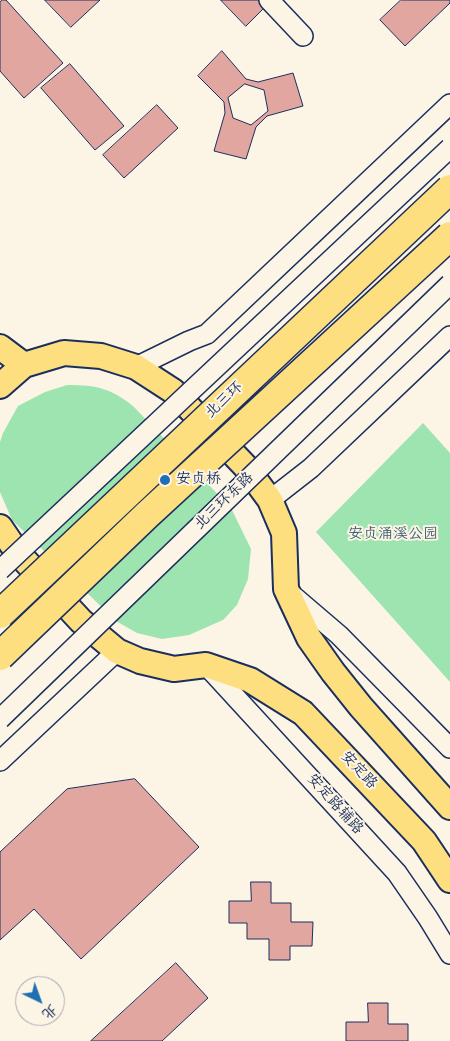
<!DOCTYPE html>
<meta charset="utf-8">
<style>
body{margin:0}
#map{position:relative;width:450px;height:1041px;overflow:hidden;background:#fcf5e5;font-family:Kalam,"LXGW WenKai TC",sans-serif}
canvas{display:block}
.north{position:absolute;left:15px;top:976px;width:50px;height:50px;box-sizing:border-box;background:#fcf5e5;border:1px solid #a2a6af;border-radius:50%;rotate:138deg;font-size:14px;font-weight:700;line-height:20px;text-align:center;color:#1b2f5e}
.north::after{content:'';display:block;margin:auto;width:18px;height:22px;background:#1f6fb2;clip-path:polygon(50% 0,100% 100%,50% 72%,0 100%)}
</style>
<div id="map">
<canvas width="450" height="1041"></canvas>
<div class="north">北</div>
</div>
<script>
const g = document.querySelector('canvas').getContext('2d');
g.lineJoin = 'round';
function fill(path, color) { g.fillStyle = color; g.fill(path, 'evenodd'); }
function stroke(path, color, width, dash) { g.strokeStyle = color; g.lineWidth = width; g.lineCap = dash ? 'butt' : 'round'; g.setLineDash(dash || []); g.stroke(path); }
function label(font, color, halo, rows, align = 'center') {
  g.font = font + ' Kalam,"LXGW WenKai TC",sans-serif'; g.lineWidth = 4; g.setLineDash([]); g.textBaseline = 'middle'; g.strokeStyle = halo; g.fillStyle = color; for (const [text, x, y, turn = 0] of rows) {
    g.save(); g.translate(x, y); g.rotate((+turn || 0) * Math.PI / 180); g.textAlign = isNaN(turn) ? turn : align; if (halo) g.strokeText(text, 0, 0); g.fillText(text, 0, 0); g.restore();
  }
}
fill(new Path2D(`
 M67,385C97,385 111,388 134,407L231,508L251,549L248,579L237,605L223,620L189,635L162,639L137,633L116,621L12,520L0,492V442L3,433L18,406L45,392Z
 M423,423L450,453V682L316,532Z`), '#9de4b1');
const building = new Path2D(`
 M3,0H6L63,63L24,98L0,71V2Z
 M45,0H100L71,27Z
 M221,0H258L265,7L246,26Z
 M401,0H450V3L405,46L380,20Z
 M222,51L246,79L258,82L293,73L303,106L267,116L256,127L246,159L214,151L225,113L224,102L198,76Z
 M70,64L124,126L95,150L41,88Z
 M245,84L264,90L268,111L251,125L233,118L228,98Z
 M157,105L178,128L124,178L103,155Z
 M135,779L199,847L81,959L34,909L0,940V852L67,789Z
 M251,882H271V903H291V922H313L312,946H290V960H269V939H247V923H229V901H251Z
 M176,963L208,998L162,1041H91Z
 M368,1003H388V1024H408V1041H346V1022H368Z`);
fill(building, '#e1a6a0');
stroke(building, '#1b2f5e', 1);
const minor = new Path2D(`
 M269,0L303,36
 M136,367L189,341L207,334L450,104
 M270,500L311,468L450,336
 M291,594L339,635L450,748
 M206,665L397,873L428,918L450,954
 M0,761L117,651`);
const major = new Path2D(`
 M0,347L24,365
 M0,386L24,365L64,353L101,356L136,367L173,391L245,466L270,500L284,533L286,589L309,638L333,672L361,707L450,807
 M0,527L17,552L81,621L117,651L140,661L174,669L206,665L250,680L303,713L424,841L450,880`);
stroke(minor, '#1b2f5e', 22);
stroke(major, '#1b2f5e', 28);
stroke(minor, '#fcf5e5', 19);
stroke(major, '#fedf80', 24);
const minorBridge = new Path2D(`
 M0,570L450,148
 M0,719L450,284`);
const highwayBridge = new Path2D(`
 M0,614L450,189
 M0,656L147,515L450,236`);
stroke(minorBridge, '#1b2f5e', 22, []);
stroke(highwayBridge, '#1b2f5e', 31, []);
stroke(minorBridge, '#fcf5e5', 19);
stroke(highwayBridge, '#fedf80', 28);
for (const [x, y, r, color] of [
 [165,480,6,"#1f6fb2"]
]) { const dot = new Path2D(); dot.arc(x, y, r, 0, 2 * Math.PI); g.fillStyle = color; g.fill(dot); stroke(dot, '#fcf5e5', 2); }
label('15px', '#1b2f5e', '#fcf5e5', [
 ["北三环",225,401,-43],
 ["北三环东路",225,502,-44],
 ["安定路",358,771,47],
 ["安定路辅路",334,805,48]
]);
label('15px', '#1b2f5e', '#fcf5e5', [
 ["安贞桥",176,480]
], 'left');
label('15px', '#3c5c73', '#fcf5e5', [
 ["安贞涌溪公园",393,535]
]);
</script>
